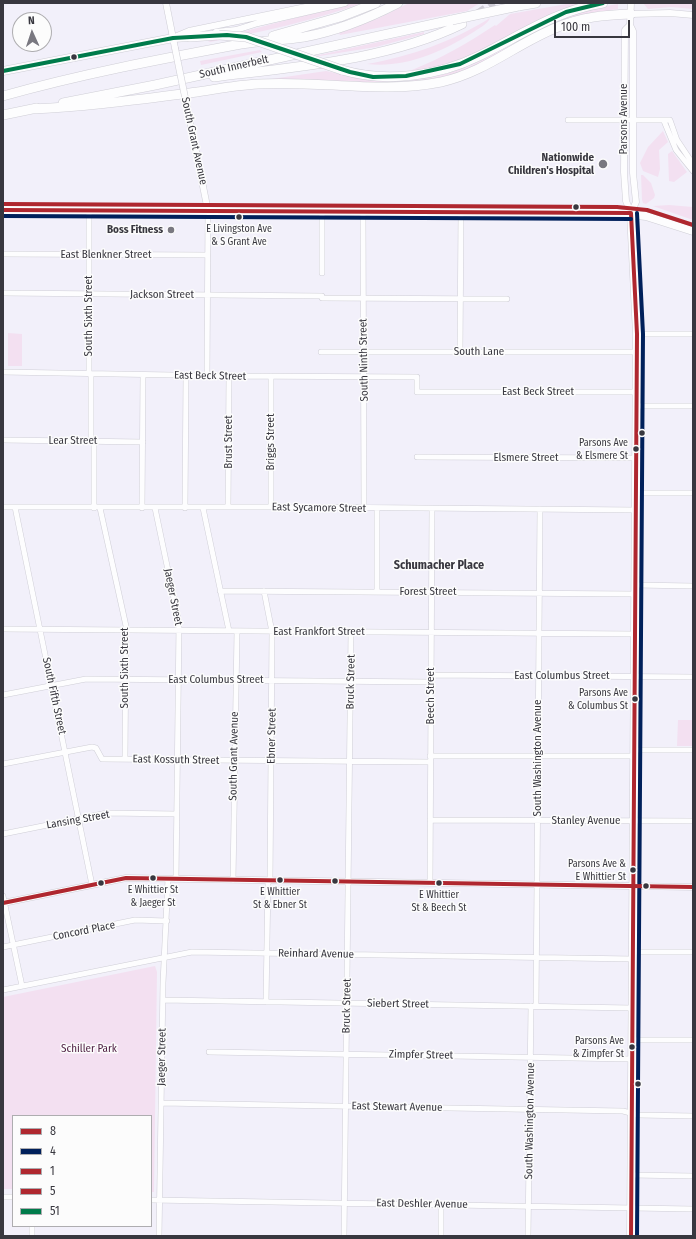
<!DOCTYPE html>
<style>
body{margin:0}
#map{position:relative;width:696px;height:1239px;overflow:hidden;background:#f2f0fa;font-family:"Fira Sans Condensed",sans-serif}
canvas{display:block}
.frame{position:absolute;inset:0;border:4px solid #38373f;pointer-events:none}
.legend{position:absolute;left:12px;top:1115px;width:140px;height:112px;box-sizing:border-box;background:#fcfcfc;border:1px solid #aeadb0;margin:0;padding:5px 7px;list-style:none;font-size:12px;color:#38373f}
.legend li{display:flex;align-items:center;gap:8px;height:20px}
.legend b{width:20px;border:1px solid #aeadb0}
.north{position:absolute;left:12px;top:12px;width:40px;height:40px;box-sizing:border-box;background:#fcfcfc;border:1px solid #aeadb0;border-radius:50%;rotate:357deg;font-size:11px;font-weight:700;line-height:16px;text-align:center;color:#38373f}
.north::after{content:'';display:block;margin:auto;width:14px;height:18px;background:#797880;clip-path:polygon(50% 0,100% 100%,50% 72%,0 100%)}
.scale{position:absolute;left:554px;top:20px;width:76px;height:18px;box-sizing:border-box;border:2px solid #38373f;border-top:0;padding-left:5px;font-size:12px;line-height:14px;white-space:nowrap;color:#38373f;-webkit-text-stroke:3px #fcfcfc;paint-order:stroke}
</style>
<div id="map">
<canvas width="696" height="1239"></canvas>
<div class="frame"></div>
<ul class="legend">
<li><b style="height:5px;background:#af272f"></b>8</li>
<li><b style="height:5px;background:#00205b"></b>4</li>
<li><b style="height:5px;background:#af272f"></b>1</li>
<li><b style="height:5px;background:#af272f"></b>5</li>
<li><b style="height:5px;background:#007b4b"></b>51</li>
</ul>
<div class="north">N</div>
<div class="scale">100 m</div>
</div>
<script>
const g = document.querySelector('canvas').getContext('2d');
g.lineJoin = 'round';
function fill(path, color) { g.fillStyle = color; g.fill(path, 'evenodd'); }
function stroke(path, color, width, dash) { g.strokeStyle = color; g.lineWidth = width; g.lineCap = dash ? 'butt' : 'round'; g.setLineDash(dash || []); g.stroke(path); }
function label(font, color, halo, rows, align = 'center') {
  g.font = font + ' "Fira Sans Condensed",sans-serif'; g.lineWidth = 3; g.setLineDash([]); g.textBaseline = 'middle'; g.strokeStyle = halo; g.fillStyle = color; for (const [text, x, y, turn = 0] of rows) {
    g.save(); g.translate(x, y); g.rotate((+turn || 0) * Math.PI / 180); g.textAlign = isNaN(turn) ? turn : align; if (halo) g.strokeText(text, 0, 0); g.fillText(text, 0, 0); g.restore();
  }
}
fill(new Path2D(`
 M351,3H362C313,21 261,32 210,42L208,41Z
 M409,3H480L467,11L340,35L339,33L379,18Z
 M572,3L581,4C527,29 473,61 413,72L412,70C442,58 468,43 495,25L496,26L510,14Z
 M643,3H693V9L671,7L648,9Z
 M618,4V9L611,10V12L595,14L466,70L438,79L395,84L251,82L326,71L373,81L403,82L435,77L468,67L568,17L600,7Z
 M490,18C488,24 478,29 472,33C440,53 405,68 367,64C412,56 451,42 490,18Z
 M424,32V34L376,47L301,59Z
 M260,50L262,52L201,65L200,61Z
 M663,131L668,142L659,150L660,169L658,177L643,171L640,163L648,147Z
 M672,151L687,172L674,182L669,181L668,154Z
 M641,175H643L651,183L655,195L654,198L646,204L643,203L642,200Z
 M669,205L693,207V220L653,206Z
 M8,333L22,334V366H8Z
 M678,720H693V746H677Z
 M155,966L157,972L154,1192H151V1116H13V1189H3V997Z`), '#f3e0f1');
stroke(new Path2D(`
 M478,14L494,3`), '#cdcbd5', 9, [9, 4.5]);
const minor = new Path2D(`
 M568,120H670L677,140L693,164
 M664,121L676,150L693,171
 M363,212L364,509
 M3,254L208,255
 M322,273V212
 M3,293L322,296
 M322,298L507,299
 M637,334H693
 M321,352H636
 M460,352L461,212
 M3,372L229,376L417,377V392H636
 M89,374V211
 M207,376L208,211
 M636,406H693
 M3,440L143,442
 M91,441V374
 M417,457L636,458
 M636,493H693
 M3,507H313L636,510
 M15,507L92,885
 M228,507L229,376
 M271,507V376
 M94,508V441
 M100,508L126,626L125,759
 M142,508L143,375
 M155,508L179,623L176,879
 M185,508L186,376
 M203,508L229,631
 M635,585L693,586
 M220,591L635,594
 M264,591L272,632L270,881
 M377,592V509
 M3,629L635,634
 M431,675L693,677
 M3,695L86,679L431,682
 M634,750H693
 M430,756H634
 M3,764L92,747L96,748L102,759L430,762
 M430,820L693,821
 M3,834L107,813L177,814
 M233,880L237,631
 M430,883L432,509
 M3,896L22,986
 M3,947L135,920L167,921
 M633,952H693
 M3,990L192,952L633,959
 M163,1000L632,1008
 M266,1002L268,881
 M536,1006L540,509
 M632,1040H693
 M209,1052L632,1059
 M161,1103L623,1111L638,1115L693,1116
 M631,1175L693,1176
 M3,1197H13
 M151,1200L693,1209
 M32,1236V1226
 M159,1236L163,983L168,879
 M344,1236L351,632
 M441,1236V1204
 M528,1236L531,1006`);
const tertiary = new Path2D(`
 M166,3L175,48
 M631,3L630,25L625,30L624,172L626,201L631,213
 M631,14L670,13L693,15
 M630,25L633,31V173L636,202L631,213
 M216,32L236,30L258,23L345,3
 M177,36L189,31L325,3
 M186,102L208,211
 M3,903L126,878L693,887`);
const primary = new Path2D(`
 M3,71L173,38L190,37
 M3,210L617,213L646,216L693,231
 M631,1236L637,334L631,213`);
const motorway = new Path2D(`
 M518,6L536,3
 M273,36L340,17L376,3
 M190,37L219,35
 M342,70C386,83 439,76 479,56C520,36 557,10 603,3
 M214,77C295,67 388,60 462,24
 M3,96C81,74 161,59 241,44C262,41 283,40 304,37C337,31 369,18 398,3
 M63,103L155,85L452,20
 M31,109C86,107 142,99 197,92C217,89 238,85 258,84C319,80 381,94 441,82C486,72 517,43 558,27C581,17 605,15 631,14
 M3,115L37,108`);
stroke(minor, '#cfced6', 6);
stroke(tertiary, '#cfced6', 7);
stroke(primary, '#cfced6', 9);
stroke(motorway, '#cfced6', 10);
stroke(minor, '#fdfdfe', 5);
stroke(tertiary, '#fdfdfe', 6);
stroke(primary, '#fdfdfe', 8);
stroke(motorway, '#fdfdfe', 9);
const tertiaryBridge = new Path2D(`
 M175,48L186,102`);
const motorwayBridge = new Path2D(`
 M452,20L518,6
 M219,35L246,37L342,70`);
stroke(tertiaryBridge, '#cfced6', 7, []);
stroke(motorwayBridge, '#cfced6', 10, []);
stroke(tertiaryBridge, '#fdfdfe', 6);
stroke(motorwayBridge, '#fdfdfe', 9);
stroke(new Path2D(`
 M3,210L631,213
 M631,213L637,334L631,1236`), '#af272f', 4);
stroke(new Path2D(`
 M637,213L643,334L637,1236
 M3,216L631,219`), '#00205b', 4);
stroke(new Path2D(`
 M3,204L617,207L647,210L693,225`), '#af272f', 4);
stroke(new Path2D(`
 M3,903L126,878L693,887`), '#af272f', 4);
stroke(new Path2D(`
 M3,71L173,38L227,35L246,37L350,72L373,77L406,76L460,64L566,12L603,3`), '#007b4b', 4);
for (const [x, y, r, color] of [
 [74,57,3.5,"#38373f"],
 [603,164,5,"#797880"],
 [576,207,3.5,"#38373f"],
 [239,217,3.5,"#38373f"],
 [171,230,4,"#797880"],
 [642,433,3.5,"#38373f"],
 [636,449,3.5,"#38373f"],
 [635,699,3.5,"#38373f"],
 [633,870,3.5,"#38373f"],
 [153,878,3.5,"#38373f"],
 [280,880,3.5,"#38373f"],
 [335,881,3.5,"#38373f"],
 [101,883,3.5,"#38373f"],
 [439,883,3.5,"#38373f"],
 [646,886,3.5,"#38373f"],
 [632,1047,3.5,"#38373f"],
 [638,1084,3.5,"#38373f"]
]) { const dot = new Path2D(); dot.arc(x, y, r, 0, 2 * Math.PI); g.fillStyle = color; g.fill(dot); stroke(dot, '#fcfcfc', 1.5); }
label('10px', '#38373f', '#fcfcfc', [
 ["E Livingston Ave",239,229],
 ["& S Grant Ave",239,242],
 ["Parsons Ave",628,443,"right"],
 ["& Elsmere St",628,456,"right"],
 ["Parsons Ave",628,693,"right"],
 ["& Columbus St",628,706,"right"],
 ["Parsons Ave &",626,864,"right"],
 ["E Whittier St",626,877,"right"],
 ["E Whittier St",153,890],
 ["& Jaeger St",153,903],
 ["E Whittier",280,892],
 ["St & Ebner St",280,905],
 ["E Whittier",439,895],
 ["St & Beech St",439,908],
 ["Parsons Ave",624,1041,"right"],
 ["& Zimpfer St",624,1054,"right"]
]);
label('11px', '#38373f', '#fcfcfc', [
 ["South Innerbelt",234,67,-13],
 ["Parsons Avenue",624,119,-90],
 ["South Grant Avenue",194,141,78],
 ["East Blenkner Street",106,255],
 ["Jackson Street",162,295],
 ["South Sixth Street",89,316,-90],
 ["South Lane",479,352],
 ["South Ninth Street",364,360,-91],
 ["East Beck Street",210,376,1],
 ["East Beck Street",538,392],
 ["Lear Street",73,441],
 ["Brust Street",229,442,-90],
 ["Briggs Street",271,442,-90],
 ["Elsmere Street",526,458],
 ["East Sycamore Street",319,508,1],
 ["Forest Street",428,592],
 ["Jaeger Street",173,597,79],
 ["East Frankfort Street",319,632],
 ["South Sixth Street",125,668,-90],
 ["East Columbus Street",562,676],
 ["East Columbus Street",216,680],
 ["Bruck Street",351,682,-89],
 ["South Fifth Street",54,696,78],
 ["Beech Street",431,696,-90],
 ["Ebner Street",272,736,-89],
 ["South Grant Avenue",234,756,-89],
 ["South Washington Avenue",538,758,-90],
 ["East Kossuth Street",176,760,1],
 ["Lansing Street",78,820,-10],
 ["Stanley Avenue",586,821],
 ["Concord Place",84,931,-11],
 ["Reinhard Avenue",316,954,1],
 ["Siebert Street",398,1004,1],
 ["Bruck Street",347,1006,-89],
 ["Zimpfer Street",421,1055,1],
 ["Jaeger Street",162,1057,-89],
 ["East Stewart Avenue",397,1107,1],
 ["South Washington Avenue",530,1121,-89],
 ["East Deshler Avenue",422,1204,1]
]);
label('bold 11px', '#38373f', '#fcfcfc', [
 ["Nationwide",594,158],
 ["Children's Hospital",594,171],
 ["Boss Fitness",163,230]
], 'right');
label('11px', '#4e1e42', '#fcfcfc', [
 ["Schiller Park",89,1049]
]);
label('bold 12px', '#38373f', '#fcfcfc', [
 ["Schumacher Place",439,566]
]);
</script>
